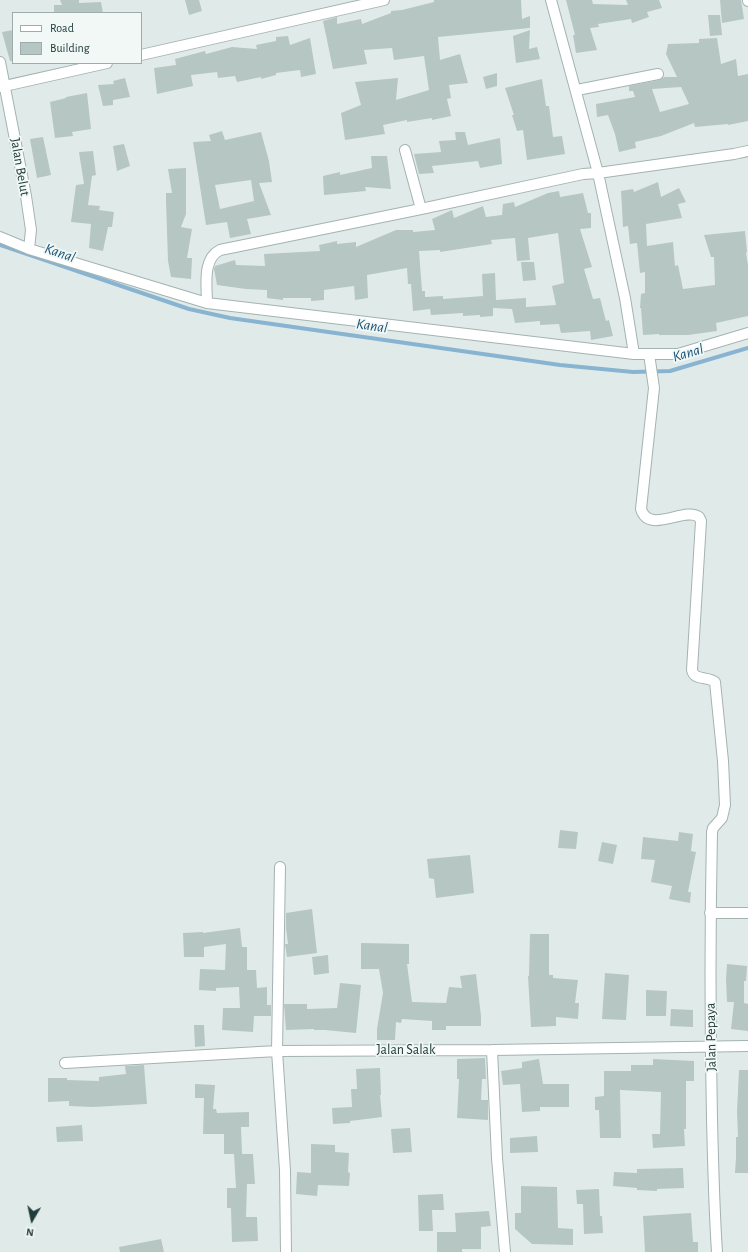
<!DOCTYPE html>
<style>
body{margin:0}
#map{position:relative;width:748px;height:1252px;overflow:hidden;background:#e0ebe9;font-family:"Alegreya Sans",sans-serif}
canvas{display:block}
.legend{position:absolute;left:12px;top:12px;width:130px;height:52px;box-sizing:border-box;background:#f1f8f6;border:1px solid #9eadab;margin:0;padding:5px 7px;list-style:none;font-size:12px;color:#213c3b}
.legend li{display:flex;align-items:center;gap:8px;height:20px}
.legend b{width:20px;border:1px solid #9eadab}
.north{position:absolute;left:12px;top:1200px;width:40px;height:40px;-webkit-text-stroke:3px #f1f8f6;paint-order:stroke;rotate:189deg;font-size:11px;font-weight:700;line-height:16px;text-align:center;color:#213c3b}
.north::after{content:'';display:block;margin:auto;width:14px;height:18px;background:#213c3b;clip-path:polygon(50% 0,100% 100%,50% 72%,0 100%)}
</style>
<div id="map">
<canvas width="748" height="1252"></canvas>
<ul class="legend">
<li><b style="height:5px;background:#fff"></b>Road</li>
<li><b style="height:11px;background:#b6c6c3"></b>Building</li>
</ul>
<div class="north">N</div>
</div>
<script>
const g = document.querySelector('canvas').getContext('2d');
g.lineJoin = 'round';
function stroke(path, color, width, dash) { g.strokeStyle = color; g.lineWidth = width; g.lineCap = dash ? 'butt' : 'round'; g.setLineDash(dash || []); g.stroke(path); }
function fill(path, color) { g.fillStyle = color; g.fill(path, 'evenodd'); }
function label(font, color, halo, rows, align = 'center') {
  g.font = font + ' "Alegreya Sans",sans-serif'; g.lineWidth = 3.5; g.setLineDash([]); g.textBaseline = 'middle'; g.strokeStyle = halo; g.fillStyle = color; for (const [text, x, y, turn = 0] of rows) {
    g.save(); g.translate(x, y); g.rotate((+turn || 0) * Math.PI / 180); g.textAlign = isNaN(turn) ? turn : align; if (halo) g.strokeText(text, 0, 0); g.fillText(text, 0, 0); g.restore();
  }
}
stroke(new Path2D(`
 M0,245L189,309L230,318L560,365L633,372L670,371L748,348`), '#88b4d1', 4);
fill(new Path2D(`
 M60,0H79V3L101,2L103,13H54V5H62Z
 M185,0H199L202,11L189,15Z
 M434,0H521L522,19L530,16V28L438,37L440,60L460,54L468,83L449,85L451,98L447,99L451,116L432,120V118L407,122V120L383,125L385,134L345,140L341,113L361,105L355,82L398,78L396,100L429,90L424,56L394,60L392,48L364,50L367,64L333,69L323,21L337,17V24L361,19L362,24L391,13V11L402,10L434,2Z
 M566,0H592L593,4L628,5L626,0H659L662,8L647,12L649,17L632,23L631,19L598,24L599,27L590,28L597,50L576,53L573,35H575Z
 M720,0H741L744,19L722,23Z
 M708,15H720L722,35L710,36Z
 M13,30V61H10L2,32Z
 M530,30L529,49L537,47L540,59L516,63L513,36Z
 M288,36L290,45L310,38L316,74L301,77L300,70L276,73V75L261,79V77L237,82L235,76L218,78L217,72L191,75L193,86L157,94L154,68L176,65L175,59L205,51L206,54L232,47L257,49L256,45L276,41V37Z
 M717,38L721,64L736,59L738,76L748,74V121L728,125V124L695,127L694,123L661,136L635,142L636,148L619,152L615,134L608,115L597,117L596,104L635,97L633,91H629V86L659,80L664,77H677L666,54L668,44L699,43V39ZM681,87L689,104L660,112L652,89Z
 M497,73V86L486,89L483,77Z
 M125,78L130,97L113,100V105L103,106L98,85L114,84L113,81Z
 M542,79L546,106H549L553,137L562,136L565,154L527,160L523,130L517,131L512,115H514L505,88Z
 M87,93L91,129L72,132L73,136L55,138L50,102L66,98V97Z
 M222,131L225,140L261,132L269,161L272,182L259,183L271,215L247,219L251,234L230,238L227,222L206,225L193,142L211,141L209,135ZM251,180L254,201L220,209L215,185Z
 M455,132H465L468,145L500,138L502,164L480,168L478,161L432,166L434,173L419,174L414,154L441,152L439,141L456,140Z
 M43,137L51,175L37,178L30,139Z
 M124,144L130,166L117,171L113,146Z
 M93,151L96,175L92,176L88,205L100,206L99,210L114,212L112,227H108L103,251L89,248L91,224L71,222L76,185L84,184L79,152Z
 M371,156H387L391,189L365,187L366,191L324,195L323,176L340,172V175L372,168Z
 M186,168V214L181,227L192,229L187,258H192L191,279L171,277L168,261L166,201V193H172L168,169Z
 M658,182L661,197L679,188L686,202L678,204L682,218L646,224L647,246L673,242L675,266L678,265L683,289L715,285L714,257H711L704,235L745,231L747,252L746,253L748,265V316L716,323L717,331L688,335H659V334L643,335L641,308H640L641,294L645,293V272L640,273L637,243L630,244L628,226L623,227L621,191L633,189L634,192Z
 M559,191L560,197L583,193L588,213H591V228L580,229L592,267L584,269L593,299L600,298L606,321L609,320L613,336L591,340L590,331L561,333L559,324L540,325V321L515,323L512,309L493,308V316L480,317V315L463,316V313L431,315L430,309L413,311L411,284H408L407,268L367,275L368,298L355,300L354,286L324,290V300L311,301V298H283V300L267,298V290L246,289L217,285L214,269L215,266L235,260L236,265L265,266L264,254L320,251L319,245L337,241V244L356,242V247L396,230H413V232L435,230L432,219L452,210L454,218L483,206L486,217L502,215L503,204L514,202L515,207L548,193ZM558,233L564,283L552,286L556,305L526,307V298L496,300L495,273L482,274L483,296L443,299V296L425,297V291H422L419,251L440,250V252L492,244L491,240L515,238L517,261L530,260L528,238Z
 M521,262H534L536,280L523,281Z
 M560,830L578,832L576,849L558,848Z
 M679,832L693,834L691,851L696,852L688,892H691L690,903L669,899L672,886L651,882L655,860L641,859L643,837L678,841Z
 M602,842L617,845L613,864L598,861Z
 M470,855L474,893L436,898L434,879L429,878L427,859Z
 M312,909L317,953L287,957L285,944H288L286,928V913Z
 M240,928L242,947H247V970H256L257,988L267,987V1005H271V1016H254L253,1032L222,1030L223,1008H240L239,987L216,988V991L199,990L200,969L225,970L226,944L204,947V957H184L183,933L203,932V933Z
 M530,934H549V975H553V978L578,980L575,1003H579L578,1019L556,1017V1026L531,1027L528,976H529Z
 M361,943L409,944V964H407L412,1002L446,1003L449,987L462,988L460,976L476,974L481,1016V1026H446V1030H432V1021L402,1019L401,1023L396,1022L395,1040H377V1029L383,993L379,969H361Z
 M328,955L329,973L314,975L312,957Z
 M727,964L747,966L746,981H744V1003L748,1004V1031L731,1029L734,1002H727L726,979Z
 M605,973L629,975L626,1020L602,1019Z
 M340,983L361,985L356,1033L325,1030H314V1029L286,1030L284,1004H307V1009L337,1008Z
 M646,990L667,991L666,1016H646Z
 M671,1009L693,1010V1027L670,1026Z
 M194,1025H204L205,1046L195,1047Z
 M485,1058L486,1079H482L481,1100H488V1120L457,1118L459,1079H457V1059Z
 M539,1059L543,1084H569V1107H540V1111L522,1112L520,1084L503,1085L501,1071L522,1068V1062Z
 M653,1059L694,1061V1081H686V1129H684L685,1146L653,1148L652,1134H660L661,1092L620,1090L621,1138H600L599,1110H595V1097L604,1096V1071H631V1065H653Z
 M144,1065L147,1104L93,1107L69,1106V1101L48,1102V1078H67V1080L99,1081V1077L126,1074L125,1066Z
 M380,1068L381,1095H380L382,1117L350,1121V1123L333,1124L332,1108L352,1107L351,1089H357L356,1069Z
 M739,1070H748V1173H735L736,1158V1137H738L737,1111Z
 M195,1084L215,1085L213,1109H216L217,1113L249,1112V1127H241L242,1154H253L255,1184H247L246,1217H257L258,1241L232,1242L231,1208H227V1188H236L234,1154H224V1134H203L204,1098H195Z
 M82,1125L83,1141L57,1142L56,1127Z
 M410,1128L412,1152L393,1153L391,1129Z
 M537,1136L538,1152L510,1153V1138Z
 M311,1144L335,1145V1152L349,1153L348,1172L350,1173L349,1186L318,1185L317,1196L296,1194L297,1172L311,1173Z
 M683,1168L684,1188L657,1189V1191L637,1190V1188L613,1186L614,1172L637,1173V1169Z
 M521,1186L557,1187L558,1228L573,1229V1245L532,1244L515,1229V1213H521Z
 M599,1189L600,1216H602L603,1233L584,1234L583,1204H577L576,1190Z
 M443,1194L444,1210H432L433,1231H419L418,1195Z
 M489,1211L491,1226L481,1227V1249H462V1252H437V1232H456L455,1213Z
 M691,1213L693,1242H698V1252H645L643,1216Z
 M161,1239L164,1252H120L119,1247Z`), '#b6c6c3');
const street = new Path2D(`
 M748,0V1
 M141,55L384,0
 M0,62L26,196L31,230L29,249
 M0,87L107,63
 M577,90L658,74
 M405,150L421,209
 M0,237L29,249L207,303L634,354L625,298L598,173L551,0
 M207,303C207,286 202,259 220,250L421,209L583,174L598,173L734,154L748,151
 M634,354H678L748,333
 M649,354L654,388L641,509C649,535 685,506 699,517L701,521L692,670C694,681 708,676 715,682L723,761L725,805L722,818L713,828L712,832C710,928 710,1023 712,1118C713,1163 714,1207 717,1252
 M280,867L277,1051L285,1170L286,1252
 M710,913H748
 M492,1050L497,1158L505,1252
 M65,1063L277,1051L492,1050L748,1046`);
stroke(street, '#a3b3b1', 12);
stroke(street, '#fff', 10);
label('14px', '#213c3b', '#f1f8f6', [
 ["Jalan Belut",20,167,80],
 ["Jalan Pepaya",711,1037,-91],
 ["Jalan Salak",406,1050]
]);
label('italic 15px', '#1b5277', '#f1f8f6', [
 ["Kanal",60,253,19],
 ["Kanal",372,326,8],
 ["Kanal",688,353,-16]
]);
</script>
